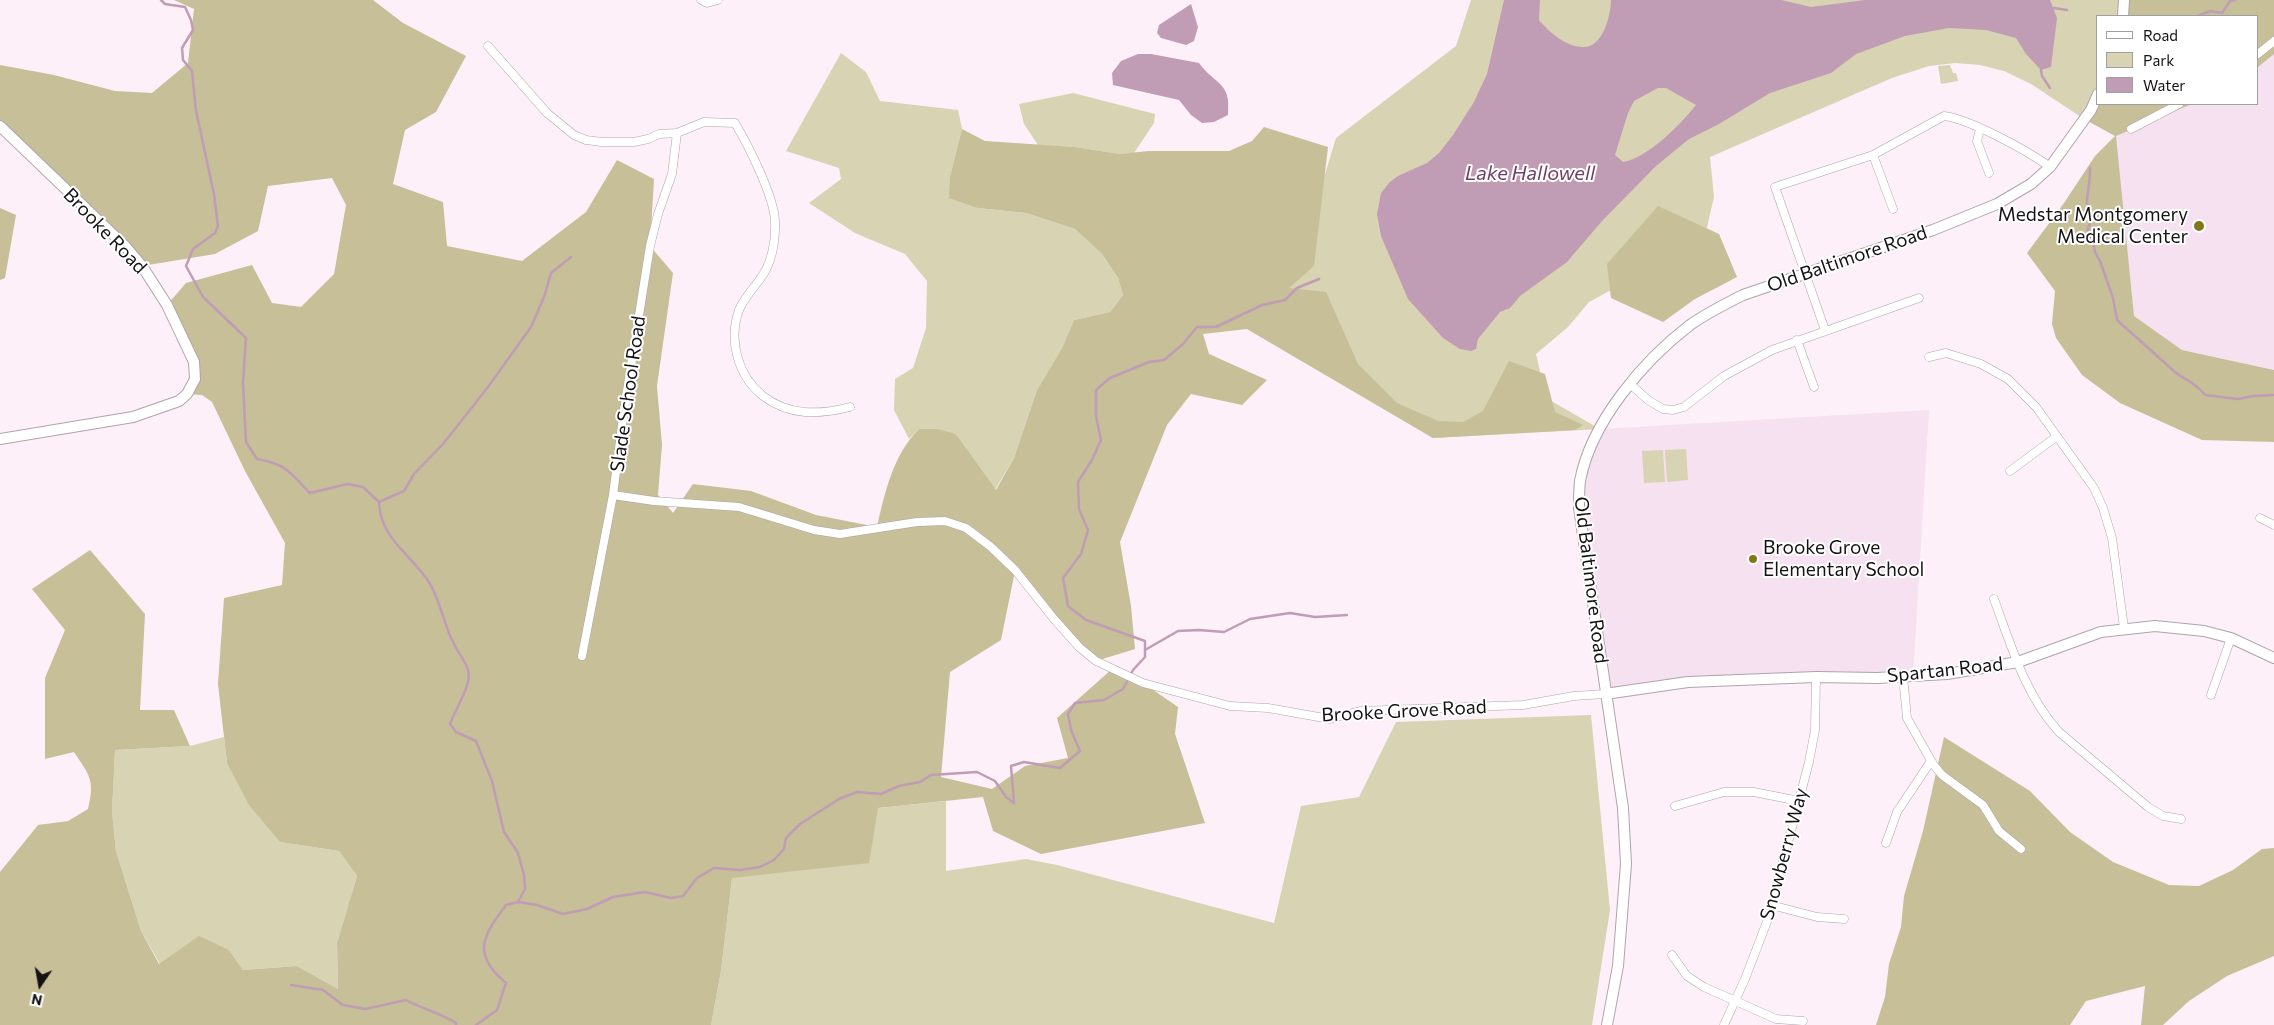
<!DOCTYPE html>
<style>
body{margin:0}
#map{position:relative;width:2274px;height:1025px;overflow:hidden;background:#fdf0f9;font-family:Commissioner,sans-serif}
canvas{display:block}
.legend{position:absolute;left:2096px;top:15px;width:162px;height:90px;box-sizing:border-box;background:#fff;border:1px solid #a1a0a1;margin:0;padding:6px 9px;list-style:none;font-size:15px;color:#151114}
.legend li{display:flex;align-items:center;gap:10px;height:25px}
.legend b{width:25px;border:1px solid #a1a0a1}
.north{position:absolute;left:15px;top:960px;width:50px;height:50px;-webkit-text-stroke:4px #fff;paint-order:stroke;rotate:192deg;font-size:14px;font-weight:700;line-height:20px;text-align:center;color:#151114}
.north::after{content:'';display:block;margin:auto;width:18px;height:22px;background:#151114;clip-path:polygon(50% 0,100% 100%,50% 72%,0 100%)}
</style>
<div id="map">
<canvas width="2274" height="1025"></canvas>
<ul class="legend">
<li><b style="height:6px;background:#fff"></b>Road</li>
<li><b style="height:14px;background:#d8d3b3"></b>Park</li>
<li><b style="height:14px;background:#c09cb5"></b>Water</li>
</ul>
<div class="north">N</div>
</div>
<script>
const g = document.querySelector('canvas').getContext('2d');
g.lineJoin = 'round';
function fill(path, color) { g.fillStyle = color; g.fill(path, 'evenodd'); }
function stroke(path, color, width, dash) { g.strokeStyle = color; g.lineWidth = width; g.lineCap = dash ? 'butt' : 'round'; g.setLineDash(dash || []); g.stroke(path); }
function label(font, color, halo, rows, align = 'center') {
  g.font = font + ' Commissioner,sans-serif'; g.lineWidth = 4; g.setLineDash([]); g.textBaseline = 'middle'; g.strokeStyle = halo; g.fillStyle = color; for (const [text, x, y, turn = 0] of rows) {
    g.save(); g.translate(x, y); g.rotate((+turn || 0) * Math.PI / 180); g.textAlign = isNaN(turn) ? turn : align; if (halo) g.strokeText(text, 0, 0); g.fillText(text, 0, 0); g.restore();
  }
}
fill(new Path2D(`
 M2274,49V370L2182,350L2134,316L2115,136L2192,104H2258V65Z
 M1929,410L1913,676L1878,673L1816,677L1677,679L1605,694L1580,482L1600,429Z`), '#f5e1ef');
fill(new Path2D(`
 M1471,0H2124L2123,16H2098V94L2084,119L2031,84L2004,71L1980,65L1955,63L1929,66L1892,78L1710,157L1714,197L1704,240L1589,302L1568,327L1536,354L1546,398L1600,429L1433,438L1247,329L1325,174L1336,138L1456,46Z
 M841,53L866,72L880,101L958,110L962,129L950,176L978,208L1026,213L1075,229L1102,254L1118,278L1123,295L1110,312L1074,320L1062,348L1037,390L1014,458L995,490L956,434L919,429L909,439L894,410L895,379L913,368L926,328L927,281L905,254L855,233L809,203L841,179L839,168L786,151Z
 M1950,65L1953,73H1956L1958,81L1941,84L1938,66Z
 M1073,93L1155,114L1154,123L1134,153L1120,154L1075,147L1038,145L1024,124L1019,104Z
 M1686,449L1688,480L1667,482L1665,450Z
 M1663,450L1665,482L1644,483L1642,451Z
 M1591,715L1610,910L1592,1025H711L721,971L732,878L878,808L946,801V871L1026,859L1057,865L1274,923L1301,806L1359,797L1396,722Z
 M224,737L227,763L280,842L339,851L357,876L337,943L338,989L297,966L243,970L229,950L160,964L141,931L116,851L112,812L115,750L190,746Z`), '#d8d3b3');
fill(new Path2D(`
 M174,0H373L403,23L466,56L436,112L405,130L393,184L443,202L447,246L522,261L586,212L617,160L654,179L650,246L673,273L657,386L662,445L658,495L673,513L693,484L751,491L816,515L877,527C885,492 893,455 919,429H937L956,434L996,490L1014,458L1037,390L1062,348L1074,320L1110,312L1123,295L1118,278L1102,254L1075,229L1026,213L978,208L949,198L950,176L962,129L985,141L1075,147L1120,154L1148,151H1229L1252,141L1264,127L1328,147L1314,266L1289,288L1326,292L1358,364L1397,403L1438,421L1463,422L1483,411L1509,361L1545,374L1555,412L1583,425L1575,430L1433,438L1247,329L1203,334L1209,354L1267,380L1242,405L1191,394L1167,425L1120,542L1131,606L1135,649L1096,661L1015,571L1001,640L950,672L941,777L992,789L1025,766L1068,758L1057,718L1112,669L1143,683L1178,707L1175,734L1205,823L1041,854L993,831L983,797L878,808L869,863L732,878L721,971L711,1025H0V872L38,825L68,821L88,809C95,780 90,776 74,752L45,759V678L65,630L32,589L90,550L145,614L140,710H174L190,746L115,750L112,812L116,851L141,931L159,964L199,936L229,950L243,970L297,966L338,989L337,943L357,876L339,851L280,842L249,805L227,763L218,684L224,598L282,585L285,543L245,471L212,402L202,395L187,394L194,362L167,305L186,283L252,265L272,303L301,307L334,274L346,205L332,178L268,186L258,231L215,254L142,266L0,126V65L54,75L115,91L152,93L188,63L194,9Z
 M2124,0H2274V54L2258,67V16H2123Z
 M2098,104H2192L2116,136L2134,316L2182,350L2274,370V442L2202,440L2120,403L2082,375L2056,338L2052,324L2055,291L2027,253L2064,203L2095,156L2115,136L2084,119Z
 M1658,206L1719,234L1737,277L1695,299L1663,322L1611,298L1607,264Z
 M0,208L16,215L5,278L0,280Z
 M1944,737L2030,791L2070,832L2113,862L2169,885L2199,886L2233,870L2262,849L2274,848V956L2227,976L2189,1001L2163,1025H2141L2145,986L2086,1001L2070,1025H1876L1885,997L1889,964L1901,927L1904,896L1923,831Z`), '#c6bf97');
fill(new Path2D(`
 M1504,0H1540L1539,20C1549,32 1567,48 1584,47C1603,47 1611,15 1611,0H1781L1811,7L1865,0H2050L2057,18L2051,67L2041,70L2026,54L2016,38L1986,30L1949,28L1905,36L1856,54L1831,73L1770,93L1719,124L1689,139L1656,166L1602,221L1567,262L1520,296L1510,308L1500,312L1478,339L1476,349L1471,351L1460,349L1443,338L1408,299L1381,236L1377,214L1381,193L1390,182L1398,176L1427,163L1439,153L1453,135L1474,102L1487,74ZM1658,88H1666L1696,105C1681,124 1648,158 1623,162L1615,155L1628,113L1634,101Z
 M1191,4L1198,27L1194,41L1186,45L1161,38L1157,33L1159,25Z
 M1138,54H1151L1199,63C1216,86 1231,81 1228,115L1214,122L1202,123L1191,115L1179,100L1113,85L1112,73L1121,61Z`), '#c09cb5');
stroke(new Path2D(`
 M161,0L165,4L185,7L191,20L193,30L182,48L183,60L192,71L196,111L214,194L218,226L215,233L193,249L186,266L203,297L246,338L243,383L246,442L257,459C287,464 290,473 310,493L348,484L363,487L379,502C380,540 413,555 430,584C441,603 444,625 454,644C460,657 472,667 468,682C465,695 455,711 450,724L456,732L476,741L492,781L504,832L518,853L524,875L525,889L518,902
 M2054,8L2067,10
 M2198,16L2210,11L2222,13L2230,1L2235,0
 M2041,70L2042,76L2050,88
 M2090,168C2091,192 2082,197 2091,221L2088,228V234L2093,241L2095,252L2100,261L2113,298L2117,320L2175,372C2186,381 2195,382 2205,395L2238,399L2253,396L2274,395
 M379,502L404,491L414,474L443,444L488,387L531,327L544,297L551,273L571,257
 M1145,650L1178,631L1199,630L1224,632L1250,619L1290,613L1315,617L1347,615
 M291,985L323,990L343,1005L365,1009L406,1000C423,1009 440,1013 456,1023V1025
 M476,1025L497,1010L506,983C471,954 483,936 506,905L518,902L537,905L563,914L587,909L613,897L645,892L671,898L683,896L697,878L714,868L740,870L760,867L774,860L784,849L786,838L800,824L839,799L857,792L881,794L899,786L920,782L931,775L977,772L995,781L1006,797L1014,803L1011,766L1024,762L1060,768L1080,751L1071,730L1068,714L1075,703L1104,700L1123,689L1133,670L1145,657V641L1086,620L1068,606L1063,578L1081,554L1088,530L1079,509L1078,482L1092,460L1101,440L1096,416V390L1110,378L1149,362L1164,360L1183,344L1197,327H1216L1262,305L1285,300L1297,288L1319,279`), '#c09cb5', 2.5);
const minor = new Path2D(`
 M701,0L707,3L718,0
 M488,46L547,113L574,135L586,140L602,142H634L648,139L659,134L677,133L704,122L735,123C748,145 774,196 775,221C776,240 772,264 760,279C753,289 744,298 739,310C728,341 738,376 763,396C789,416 819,415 850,407
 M2258,54L2274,41
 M1980,129L1977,141L1989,173
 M2131,129L2179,104
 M1873,155L1893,209
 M1825,330L1775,187L1873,155L1944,116C1970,119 2028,151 2050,167
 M1797,340L1814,387
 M1929,357L1946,353L1981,364L2008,379L2036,407L2094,488L2103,508L2112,538L2124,628
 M1630,384L1648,400L1663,409L1673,410L1684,407L1724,376L1772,350L1919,298
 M2010,471L2056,437
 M613,495L654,501L739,507L814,530L840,534L917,522L945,521L966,528L991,547L1015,570L1054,619L1079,647L1096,661L1143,683L1230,706L1268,708L1330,719L1360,711L1523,705L1574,696L1605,694
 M2260,518L2274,525
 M1994,599C2011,645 2025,695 2059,732L2148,807L2163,816L2181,819
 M582,656L613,495L624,410L650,246L658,214L672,174L677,133
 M1903,676L1907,718L1933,764L1942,775L1983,805L1999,831L2021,849
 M2211,695L2231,638
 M1675,806L1724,792H1754L1799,801
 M1886,843L1897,812L1931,761
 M1771,905L1817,917L1844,919
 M1672,955L1687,976L1704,987L1776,1019L1803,1021
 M1724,1025L1745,979L1768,919L1809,762L1815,730L1816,677`);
const tertiary = new Path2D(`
 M2123,16L2124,0
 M0,126L124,245L142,266L167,305L194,362L195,379L187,394L179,401L133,417L0,439
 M1605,694L1688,682L1816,677L1877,678L1947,674L2018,662L2101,632L2155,626L2204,631L2231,638L2274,658
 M1607,1025L1618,966L1626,864L1623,808L1579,508C1579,499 1579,489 1580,481C1591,422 1643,361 1690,325C1707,313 1725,304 1743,295L1933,230L1997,204L2031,184L2050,167L2091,110L2098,94`);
stroke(minor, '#afa3ab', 9);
stroke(tertiary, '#afa3ab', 12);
stroke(minor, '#fff', 8);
stroke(tertiary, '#fff', 10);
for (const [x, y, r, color] of [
 [2199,226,6,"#837518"],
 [1753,559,5,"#837518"]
]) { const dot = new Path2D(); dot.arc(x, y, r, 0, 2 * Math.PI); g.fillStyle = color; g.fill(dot); stroke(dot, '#fff', 2); }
label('19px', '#151114', '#fff', [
 ["Medstar Montgomery",2188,215],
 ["Medical Center",2188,237],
 ["Brooke Grove",1763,548,"left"],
 ["Elementary School",1763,570,"left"]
], 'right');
label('19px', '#151114', '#fff', [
 ["Brooke Road",105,231,46],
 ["Old Baltimore Road",1847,259,-19],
 ["Slade School Road",628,394,-82],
 ["Old Baltimore Road",1591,580,83],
 ["Spartan Road",1945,670,-6],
 ["Brooke Grove Road",1404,711,-3],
 ["Snowberry Way",1784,854,-75]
]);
label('italic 20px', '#714064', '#fff', [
 ["Lake Hallowell",1530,173]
]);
</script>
